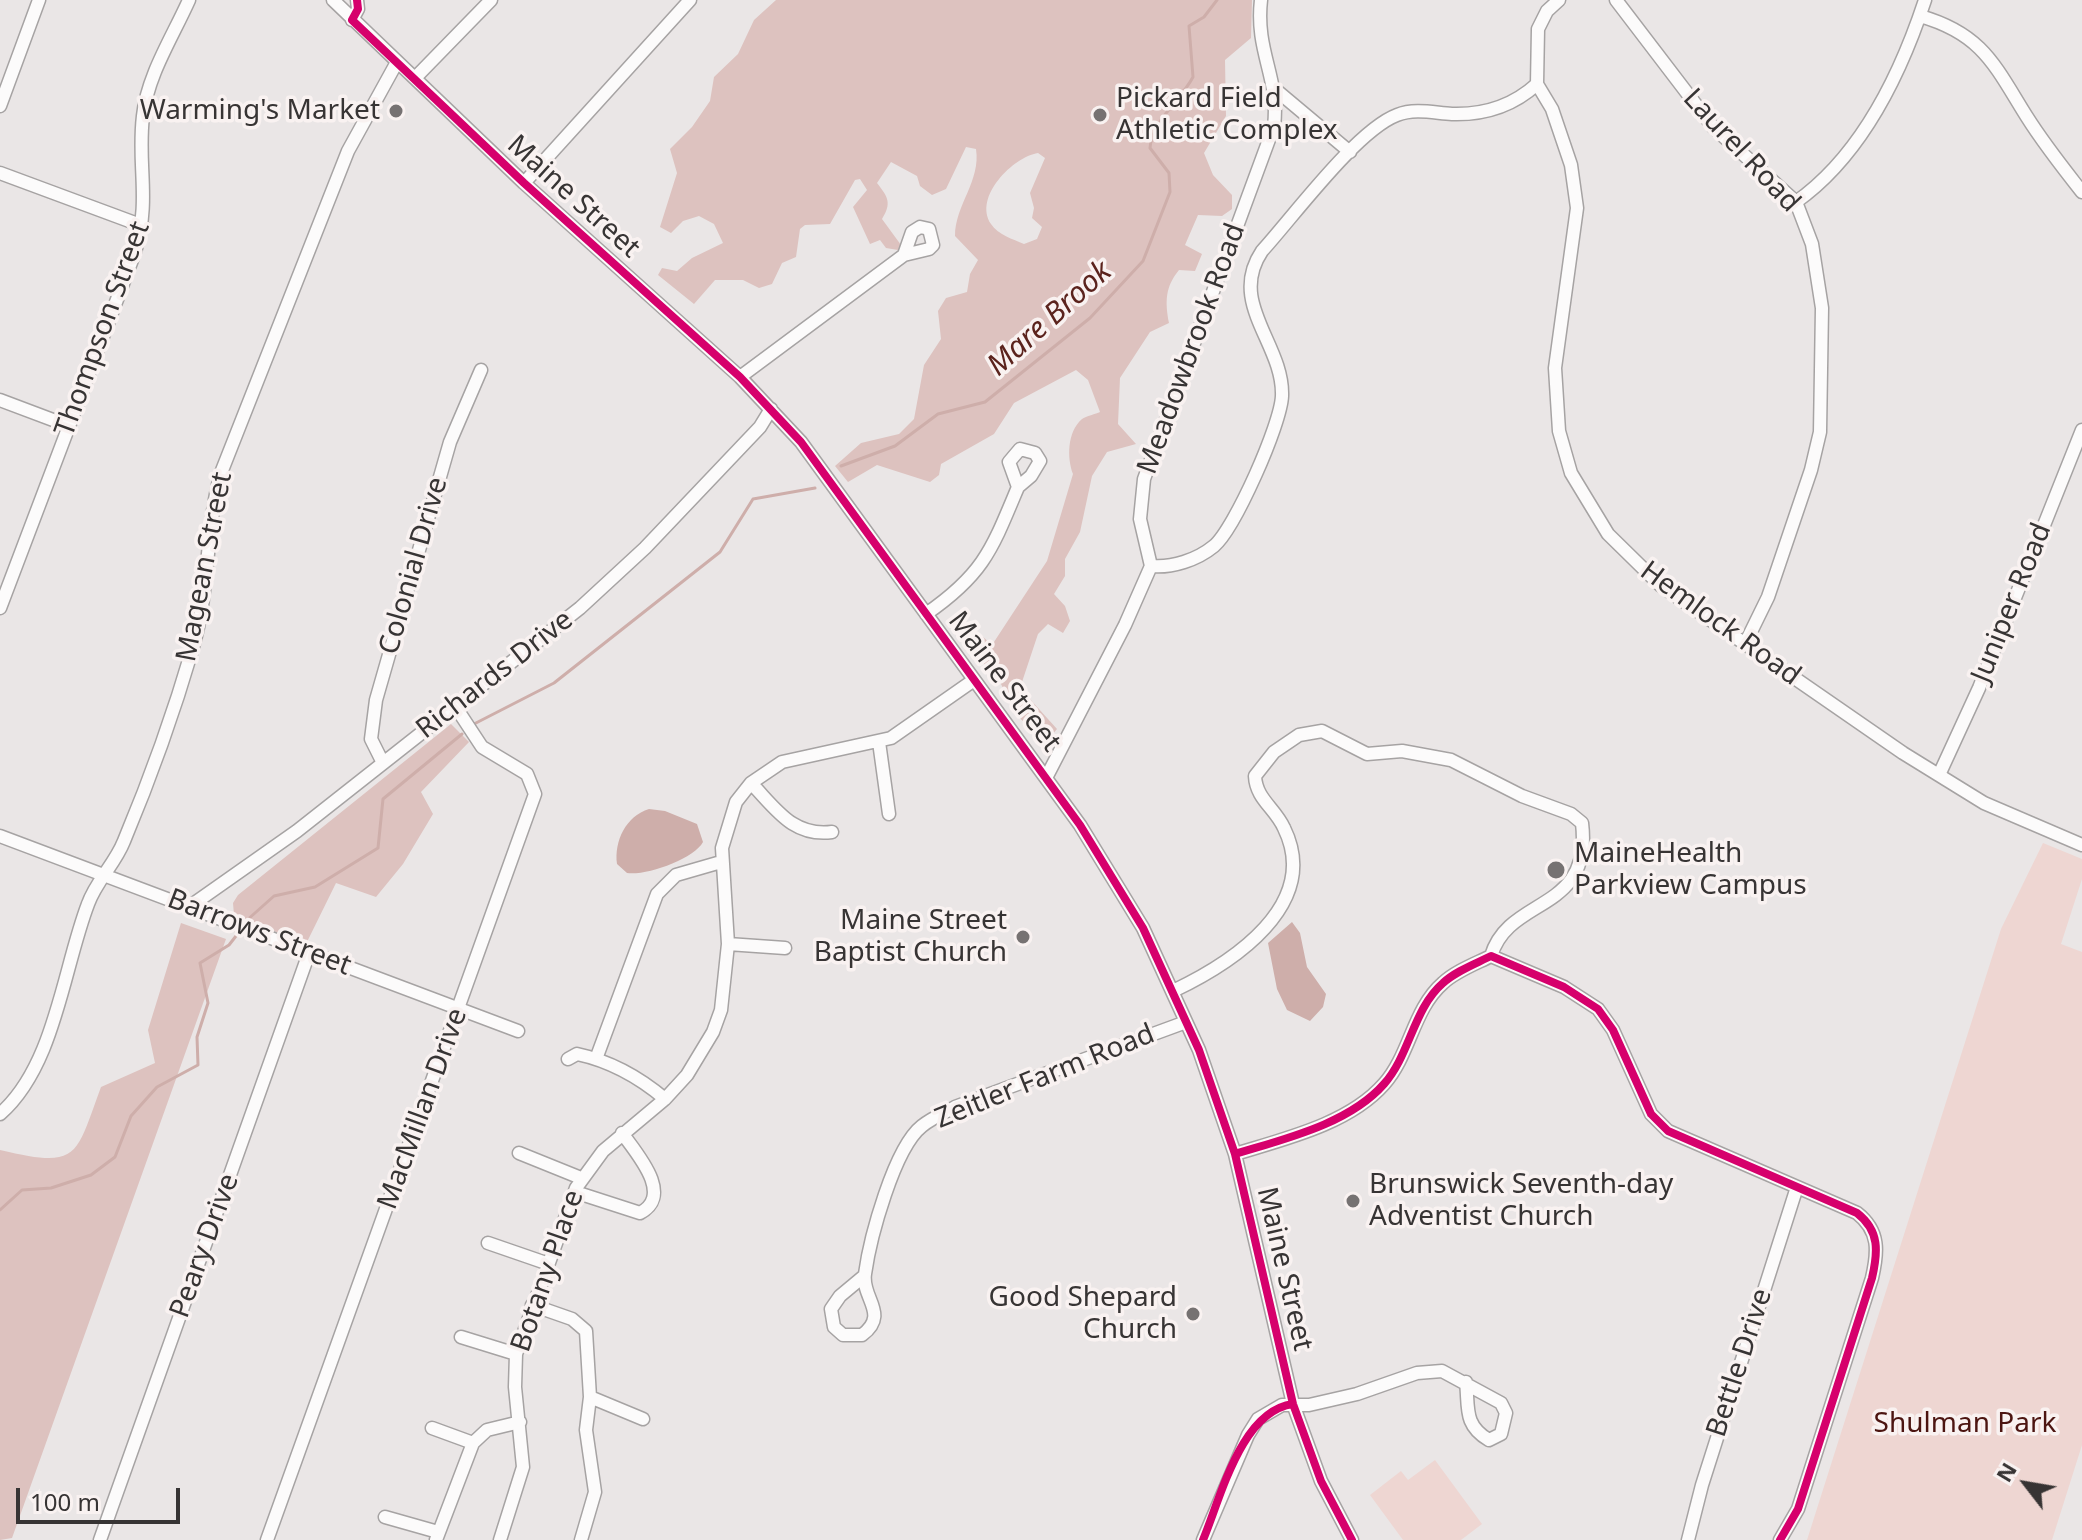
<!DOCTYPE html>
<style>
body{margin:0}
#map{position:relative;width:2082px;height:1540px;overflow:hidden;background:#eae6e6;font-family:"Noto Sans",sans-serif}
canvas{display:block}
.north{position:absolute;left:1986px;top:1444px;width:80px;height:80px;-webkit-text-stroke:6px #f9f2f1;paint-order:stroke;rotate:301deg;font-size:22px;font-weight:700;line-height:32px;text-align:center;color:#373434}
.north::after{content:'';display:block;margin:auto;width:28px;height:36px;background:#373434;clip-path:polygon(50% 0,100% 100%,50% 72%,0 100%)}
.scale{position:absolute;left:16px;top:1488px;width:164px;height:36px;box-sizing:border-box;border:4px solid #373434;border-top:0;padding-left:10px;font-size:24px;line-height:28px;white-space:nowrap;color:#373434;-webkit-text-stroke:6px #f9f2f1;paint-order:stroke}
</style>
<div id="map">
<canvas width="2082" height="1540"></canvas>
<div class="north">N</div>
<div class="scale">100 m</div>
</div>
<script>
const g = document.querySelector('canvas').getContext('2d');
g.lineJoin = 'round';
function fill(path, color) { g.fillStyle = color; g.fill(path, 'evenodd'); }
function stroke(path, color, width, dash) { g.strokeStyle = color; g.lineWidth = width; g.lineCap = dash ? 'butt' : 'round'; g.setLineDash(dash || []); g.stroke(path); }
function label(font, color, halo, rows, align = 'center') {
  g.font = font + ' "Noto Sans",sans-serif'; g.lineWidth = 7; g.setLineDash([]); g.textBaseline = 'middle'; g.strokeStyle = halo; g.fillStyle = color; for (const [text, x, y, turn = 0] of rows) {
    g.save(); g.translate(x, y); g.rotate((+turn || 0) * Math.PI / 180); g.textAlign = isNaN(turn) ? turn : align; if (halo) g.strokeText(text, 0, 0); g.fillText(text, 0, 0); g.restore();
  }
}
fill(new Path2D(`
 M2043,843L2082,859V879L2061,944L2082,952V1445L2052,1540H1807L2001,929Z
 M1435,1460L1482,1524L1461,1540H1403L1370,1495L1401,1471L1408,1480Z`), '#eed6d2');
fill(new Path2D(`
 M776,0H1252L1251,38L1225,60L1226,116L1204,153L1213,175L1232,195V209L1222,216L1198,215L1185,245L1202,254L1195,271L1179,270C1165,287 1165,302 1169,323L1150,332L1120,378L1118,424L1136,444L1107,452L1092,476L1080,532L1065,559V576L1054,594L1065,606L1070,621L1063,633L1048,624L1038,634L1020,688L1057,729L1047,741L1017,716L998,678L958,638L972,627L992,645L1047,561L1073,474C1067,458 1067,432 1082,419C1086,416 1096,414 1100,412L1088,380L1076,370L1014,403L994,434L941,464L939,475L930,482L877,465L848,482L835,466L861,443L899,434L914,419L924,365L941,339L938,311L946,298L967,292L970,274L978,260L955,236C955,205 981,181 976,149L966,147L946,189L932,195L920,186L917,176L891,162L877,183C888,197 892,203 882,219L901,245L898,250L886,248L880,240L870,244L853,207L867,190L860,179L855,180L830,224L805,225L800,229L796,257L782,263L772,284L759,288L743,280H715L694,304L658,275L662,268L677,271L692,258L723,243L714,224L699,216L683,221L671,233L660,227L677,173L670,149L692,127L710,101L714,77L738,54L754,20ZM1038,153L1045,158L1030,193L1034,208L1032,218L1042,227L1037,239L1024,244C1013,239 998,235 991,224C973,197 1013,157 1038,153Z
 M451,724L469,742L421,792L433,814L403,864L376,897L336,883L306,944L234,915L233,903L238,895Z
 M181,923L226,939L12,1538L0,1540V1150C80,1169 75,1157 101,1087L155,1063L148,1030Z`), '#ddc2bf');
fill(new Path2D(`
 M649,809L665,811L697,824L703,842C694,859 646,876 627,873L617,864C614,841 626,816 649,809Z
 M1292,922L1300,933L1307,967L1326,994L1323,1007L1310,1021L1287,1010L1277,989L1268,943Z`), '#ceaeaa');
stroke(new Path2D(`
 M841,466L895,446L938,414L985,402L1090,318L1143,261L1170,192L1169,173L1150,148C1152,121 1181,100 1193,77L1189,26L1204,17L1217,0
 M474,724L554,683L720,552L753,499L815,488
 M246,921L274,896L315,887L378,848L383,799L462,734
 M0,1210L22,1190L51,1188L91,1175L115,1157L131,1116L157,1087L198,1065L197,1037L208,1003L200,963L229,945L236,936`), '#ceaeaa', 3);
const minor = new Path2D(`
 M333,0L524,183L740,377L801,442L1080,825L1143,928L1199,1050L1235,1154L1293,1404L1321,1481L1352,1540
 M1616,0L1713,127L1796,202L1812,244L1822,308L1820,432L1811,470L1768,597L1745,644
 M1920,16C1983,34 1995,66 2027,117C2044,144 2063,168 2082,192
 M352,20L358,9L357,0
 M415,78L491,0
 M1537,84L1552,109L1571,165L1577,208L1555,368L1559,431L1571,473L1608,534L1660,585L1903,753L1984,803L2082,845
 M1276,90L1350,152
 M0,106L39,0
 M0,173L143,226
 M524,183L690,0
 M1796,202C1861,156 1901,73 1925,0
 M920,227L929,229L933,245L929,249L904,255L912,232Z
 M740,377L904,255
 M0,400L69,426
 M1020,449L1035,453L1040,461L1031,476L1018,487L1009,462Z
 M1151,566C1172,568 1197,560 1214,546C1235,528 1281,424 1282,396C1284,344 1227,303 1262,251C1293,217 1357,130 1397,115C1415,108 1434,113 1452,114C1485,115 1513,106 1537,84L1538,29L1547,11L1559,0
 M0,608L135,252C151,199 137,166 143,116C147,76 173,36 189,0
 M926,614C984,574 992,549 1018,487
 M879,742L889,814
 M383,763L371,739L376,700L450,442L481,370
 M1939,775L1979,688L2082,430
 M1047,776L1125,625L1151,566L1140,519L1144,479L1274,126C1280,78 1255,52 1261,0
 M751,783C776,809 793,837 832,832
 M0,836L518,1031
 M189,907L297,831L580,608L645,548L760,427L771,409
 M728,944L785,948
 M1173,991C1232,963 1322,905 1284,828C1275,808 1256,799 1255,776L1274,752L1299,735L1322,731L1367,754L1402,751L1451,760L1522,796L1571,814L1582,823C1593,914 1509,895 1491,956
 M568,1059L577,1054C610,1061 639,1077 665,1099
 M596,1059L657,894L676,875L721,862
 M0,1114C55,1066 63,969 88,904C96,881 115,864 124,841C150,779 174,712 193,647C210,590 205,530 221,473L348,151L397,62
 M519,1153L581,1178
 M1235,1154C1284,1139 1349,1124 1384,1084C1410,1055 1413,1009 1443,983C1456,971 1475,964 1491,956L1564,987L1598,1009L1613,1030L1651,1114L1668,1131L1857,1213C1880,1231 1878,1252 1872,1278L1798,1509L1780,1540
 M575,1192L640,1213C674,1195 637,1154 622,1133
 M488,1243L546,1263
 M864,1276L840,1296L831,1309L834,1327L843,1335H862C890,1314 861,1298 865,1274C870,1238 894,1148 922,1126C932,1118 944,1113 955,1107L1186,1022
 M532,1305L572,1319L586,1331L590,1397L586,1430L595,1492L581,1540
 M461,1337L516,1354
 M590,1397L643,1419
 M432,1428L473,1443
 M385,1517L438,1532
 M100,1540L309,953
 M267,1540L535,794L527,774L482,747L455,706
 M436,1540L473,1443L487,1430L520,1422
 M500,1540L523,1467L515,1387L516,1354L576,1188L603,1151L665,1099L687,1075L713,1032L721,1010L728,944L722,848L736,802L751,783L782,762L891,738L974,680
 M1203,1540L1248,1435L1258,1419L1282,1405H1309L1357,1394L1417,1373L1442,1371L1501,1403L1506,1413L1501,1434L1489,1440C1463,1425 1469,1407 1466,1382
 M1688,1540L1702,1485L1797,1187`);
stroke(minor, '#a6a3a3', 15);
stroke(minor, '#fcfbfb', 12);
stroke(new Path2D(`
 M357,0L358,9L352,20L524,183L740,377L801,442L1080,825L1143,928L1199,1050L1235,1154L1293,1404L1321,1481L1352,1540
 M1235,1154C1284,1139 1349,1124 1384,1084C1410,1055 1413,1009 1443,983C1456,971 1475,964 1491,956L1564,987L1598,1009L1613,1030L1651,1114L1668,1131L1857,1213C1880,1231 1878,1252 1872,1278L1798,1509L1780,1540
 M1203,1540C1221,1497 1241,1411 1293,1404`), '#d6006c', 8);
for (const [x, y, r, color] of [
 [396,111,8,"#767272"],
 [1100,115,8,"#767272"],
 [1556,870,10,"#767272"],
 [1023,937,8,"#767272"],
 [1353,1201,8,"#767272"],
 [1193,1314,8,"#767272"]
]) { const dot = new Path2D(); dot.arc(x, y, r, 0, 2 * Math.PI); g.fillStyle = color; g.fill(dot); stroke(dot, '#f9f2f1', 3); }
label('28px', '#373434', '#f9f2f1', [
 ["Pickard Field",1116,99],
 ["Athletic Complex",1116,131],
 ["Warming's Market",380,111,"right"],
 ["MaineHealth",1574,854],
 ["Parkview Campus",1574,886],
 ["Maine Street",1007,921,"right"],
 ["Baptist Church",1007,953,"right"],
 ["Brunswick Seventh-day",1369,1185],
 ["Adventist Church",1369,1217],
 ["Good Shepard",1177,1298,"right"],
 ["Church",1177,1330,"right"]
], 'left');
label('28px', '#373434', '#f9f2f1', [
 ["Laurel Road",1741,151,47],
 ["Maine Street",573,197,42],
 ["Thompson Street",103,329,-70],
 ["Meadowbrook Road",1192,349,-70],
 ["Colonial Drive",414,566,-74],
 ["Magean Street",205,567,-79],
 ["Juniper Road",2012,603,-68],
 ["Hemlock Road",1720,624,36],
 ["Richards Drive",495,675,-38],
 ["Maine Street",1004,682,53],
 ["Barrows Street",259,933,21],
 ["Zeitler Farm Road",1045,1077,-22],
 ["MacMillan Drive",423,1109,-70],
 ["Peary Drive",205,1246,-70],
 ["Maine Street",1284,1269,77],
 ["Botany Place",548,1271,-71],
 ["Bettle Drive",1740,1363,-72]
]);
label('28px', '#4c1511', '#f9f2f1', [
 ["Shulman Park",1965,1424]
]);
label('italic 30px', '#5b231d', '#f9f2f1', [
 ["Mare Brook",1050,319,-42]
]);
</script>
